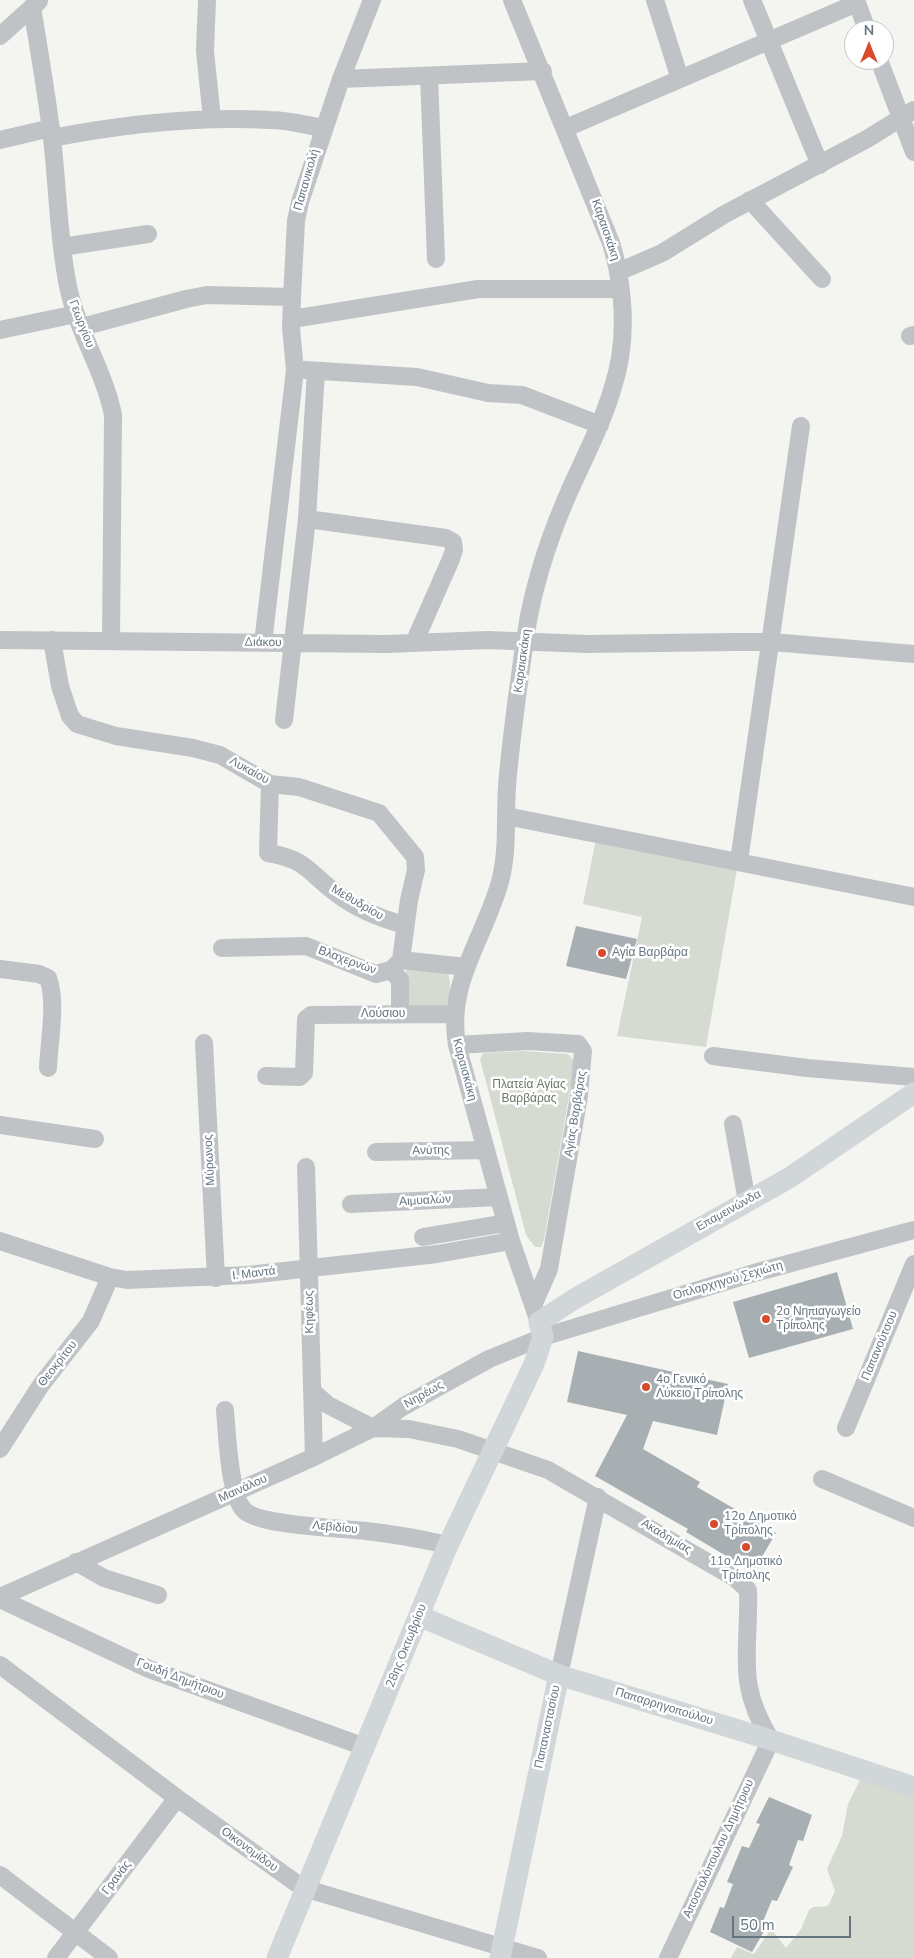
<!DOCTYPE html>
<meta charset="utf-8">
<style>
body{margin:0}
#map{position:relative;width:914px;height:1958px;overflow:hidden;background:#f4f4f1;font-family:"Nunito Sans",sans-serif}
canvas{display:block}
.north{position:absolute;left:844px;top:20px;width:50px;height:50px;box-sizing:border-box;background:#fff;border:1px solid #c1c8cc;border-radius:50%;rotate:0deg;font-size:14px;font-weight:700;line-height:20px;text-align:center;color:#657580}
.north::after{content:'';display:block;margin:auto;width:18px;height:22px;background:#d94a2c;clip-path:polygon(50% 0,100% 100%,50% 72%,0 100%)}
.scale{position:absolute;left:732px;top:1916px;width:119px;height:22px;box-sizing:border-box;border:2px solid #657580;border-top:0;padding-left:6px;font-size:15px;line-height:18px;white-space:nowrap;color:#657580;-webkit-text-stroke:4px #fff;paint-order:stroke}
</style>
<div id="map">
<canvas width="914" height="1958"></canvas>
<div class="north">N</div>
<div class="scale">50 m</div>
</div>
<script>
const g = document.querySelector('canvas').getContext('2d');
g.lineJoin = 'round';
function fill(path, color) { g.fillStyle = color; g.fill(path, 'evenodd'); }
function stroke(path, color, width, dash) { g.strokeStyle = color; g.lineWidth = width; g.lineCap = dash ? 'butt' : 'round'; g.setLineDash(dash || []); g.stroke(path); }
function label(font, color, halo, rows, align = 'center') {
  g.font = font + ' "Nunito Sans",sans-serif'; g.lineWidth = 5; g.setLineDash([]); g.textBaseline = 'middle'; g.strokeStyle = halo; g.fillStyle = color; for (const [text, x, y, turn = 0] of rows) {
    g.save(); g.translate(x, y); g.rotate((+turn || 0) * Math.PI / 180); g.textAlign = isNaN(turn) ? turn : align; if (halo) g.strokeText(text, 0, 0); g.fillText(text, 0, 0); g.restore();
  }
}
fill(new Path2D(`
 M596,839L737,869L706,1047L617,1036L642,917L583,904Z
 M408,969L447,971C452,982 451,999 445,1009L406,1007L404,973Z
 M522,1051L568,1054L575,1062L544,1240L541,1247H535L526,1235L480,1059L483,1053Z
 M861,1778L914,1793V1958H731L737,1947L754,1954L771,1929L786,1948L801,1929L809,1910L813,1907L828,1906L835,1891L827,1869L842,1836L848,1804Z`), '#d6dbd2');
fill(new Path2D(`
 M576,926L637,939L626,979L566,966Z
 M837,1272L853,1329L749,1358L733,1302Z
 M578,1351L728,1384L717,1435L653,1421L643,1449L700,1482L697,1487L776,1533L753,1572L686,1532L688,1529L595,1476L627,1415L567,1402Z
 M769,1797L812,1815L803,1841L798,1840L789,1865L793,1867L777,1901L772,1900L761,1926L766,1928L752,1952L710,1932L720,1907L724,1908L733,1884L727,1882L742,1846L749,1848L760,1824L756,1823Z`), '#a7afb3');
stroke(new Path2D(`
 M207,0L205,51L212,119
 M512,0L611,243C622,279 626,321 620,358C612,403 592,442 573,483C553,527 537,573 528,621C520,672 513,724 508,774C504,809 509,844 501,878C486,937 446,981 457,1045L511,1241L539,1322
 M655,0L680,79
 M752,0L820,165
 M856,0L867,30
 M32,7C39,51 47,95 52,139C58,188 58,238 68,286C77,331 104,370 113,415L111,640
 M0,36L39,1
 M879,60L914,152
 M429,76L436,259
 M341,79L543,71
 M566,128L857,3
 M52,138C124,124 197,116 270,120C288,120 306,125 323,128
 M0,140L51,128
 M750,200L822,279
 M62,247L148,234
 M618,272L662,253L725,214L867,139L914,110
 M292,319L478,289H620
 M82,327L186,299L207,295L292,297
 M0,330L76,314
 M910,336L914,335
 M305,370L417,377L488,393L522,395L600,425
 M307,519L446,538L453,542L454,550L451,559L414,643
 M0,640L386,644L488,640L586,644L735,642H772L914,654
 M52,640L60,686L70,716L77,724L116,736L193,748L220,755L270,784L299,787L379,813L415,857L416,870L409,900L401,960
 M263,643L295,370L291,328L292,297L296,221L300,202L341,79L372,0
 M284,720L307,519L316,371
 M270,784L268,853C306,859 308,872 336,893C355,908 382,919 405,925
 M506,816L914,897
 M739,861L801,426
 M222,948L306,946L376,974L391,970L401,960L466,967
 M0,969L39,974L48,978C57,1002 49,1042 48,1068
 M391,970L400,980V1014
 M204,1043L216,1278
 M457,1045L527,1041L578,1044L583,1051L579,1096L549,1269L534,1303
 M713,1056L807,1068L914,1077
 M266,1076L300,1077L304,1073L306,1019L311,1015L454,1014
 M733,1124L747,1201
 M0,1125L95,1139
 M376,1152L486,1150
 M306,1167L314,1457
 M351,1204L499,1197
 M423,1237L506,1223
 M0,1241L110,1277L127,1280L248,1275L437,1254L511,1241
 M312,1391L328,1405L373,1428
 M225,1410C227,1432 229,1495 244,1510C258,1526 342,1528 366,1531C394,1534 421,1539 448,1545
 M373,1428L404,1406L489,1359L543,1337L754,1273L914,1230
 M846,1428L914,1264
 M0,1449L41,1385L91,1321L110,1277
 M822,1479L914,1518
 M76,1562L104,1578L158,1595
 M0,1597L314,1457L373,1428L409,1429L458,1439L548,1470L735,1578L748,1590C750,1652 735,1683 771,1740L668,1958
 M0,1599L149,1669L365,1747
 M0,1665L177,1798L296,1883L317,1892L538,1958
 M559,1675L598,1497
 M0,1875L109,1958
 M56,1958L177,1798`), '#bfc3c6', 18);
stroke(new Path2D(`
 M419,1616L559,1675L771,1740L914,1787
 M277,1958L448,1545L534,1364L543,1337L539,1322L576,1298L789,1178L914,1093
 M500,1958L559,1675`), '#d1d6d9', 21);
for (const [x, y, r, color] of [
 [602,953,5,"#d94a2c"],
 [766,1319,5,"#d94a2c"],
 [646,1387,5,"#d94a2c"],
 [714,1524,5,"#d94a2c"],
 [746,1547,5,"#d94a2c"]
]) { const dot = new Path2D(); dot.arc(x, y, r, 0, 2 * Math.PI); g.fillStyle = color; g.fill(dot); stroke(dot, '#fff', 2); }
label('12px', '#657580', '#fff', [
 ["Παπανικολή",307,180,-74],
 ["Καραισκάκη",605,230,71],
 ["Γεωργίου",81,324,69],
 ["Διάκου",263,643,1],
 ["Καραισκάκη",523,661,-82],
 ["Λυκαίου",249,771,29],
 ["Μεθυδρίου",357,903,30],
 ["Βλαχερνών",347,961,20],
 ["Λούσιου",383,1014],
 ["Καραισκάκη",464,1070,75],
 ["Αγίας Βαρβάρας",576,1114,-81],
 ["Ανύτης",431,1151,-1],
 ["Μύρωνος",210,1160,-93],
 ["Αιμυαλών",425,1201,-3],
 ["Επαμεινώνδα",729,1211,-29],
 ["Ι. Μαντά",254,1274,-7],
 ["Οπλαρχηγού Σεχιώτη",728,1281,-16],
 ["Κηφέως",310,1312,-91],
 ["Παπανούτσου",880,1346,-67],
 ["Θεοκρίτου",58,1364,-52],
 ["Νηρέως",424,1395,-30],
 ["Μαινάλου",243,1489,-24],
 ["Λεβιδίου",335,1528,6],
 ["Ακαδημίας",666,1537,31],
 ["28ης Οκτωβρίου",407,1646,-68],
 ["Γουδή Δημήτριου",180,1679,21],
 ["Παπαρρηγοπούλου",664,1707,17],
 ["Παπαναστασίου",548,1727,-78],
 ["Αποστολόπουλου Δημήτριου",719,1849,-65],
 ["Οικονομίδου",249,1850,36],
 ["Γρανάς",117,1878,-53]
]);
label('12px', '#657580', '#fff', [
 ["Αγία Βαρβάρα",612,953],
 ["2ο Νηπιαγωγείο",776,1312],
 ["Τρίπολης",776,1326],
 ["4ο Γενικό",656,1380],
 ["Λύκειο Τρίπολης",656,1394],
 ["12ο Δημοτικό",724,1517],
 ["Τρίπολης",724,1531],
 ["11ο Δημοτικό",746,1562,"center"],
 ["Τρίπολης",746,1576,"center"]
], 'left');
label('12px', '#697863', '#fff', [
 ["Πλατεία Αγίας",529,1085],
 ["Βαρβάρας",529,1099]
]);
</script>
